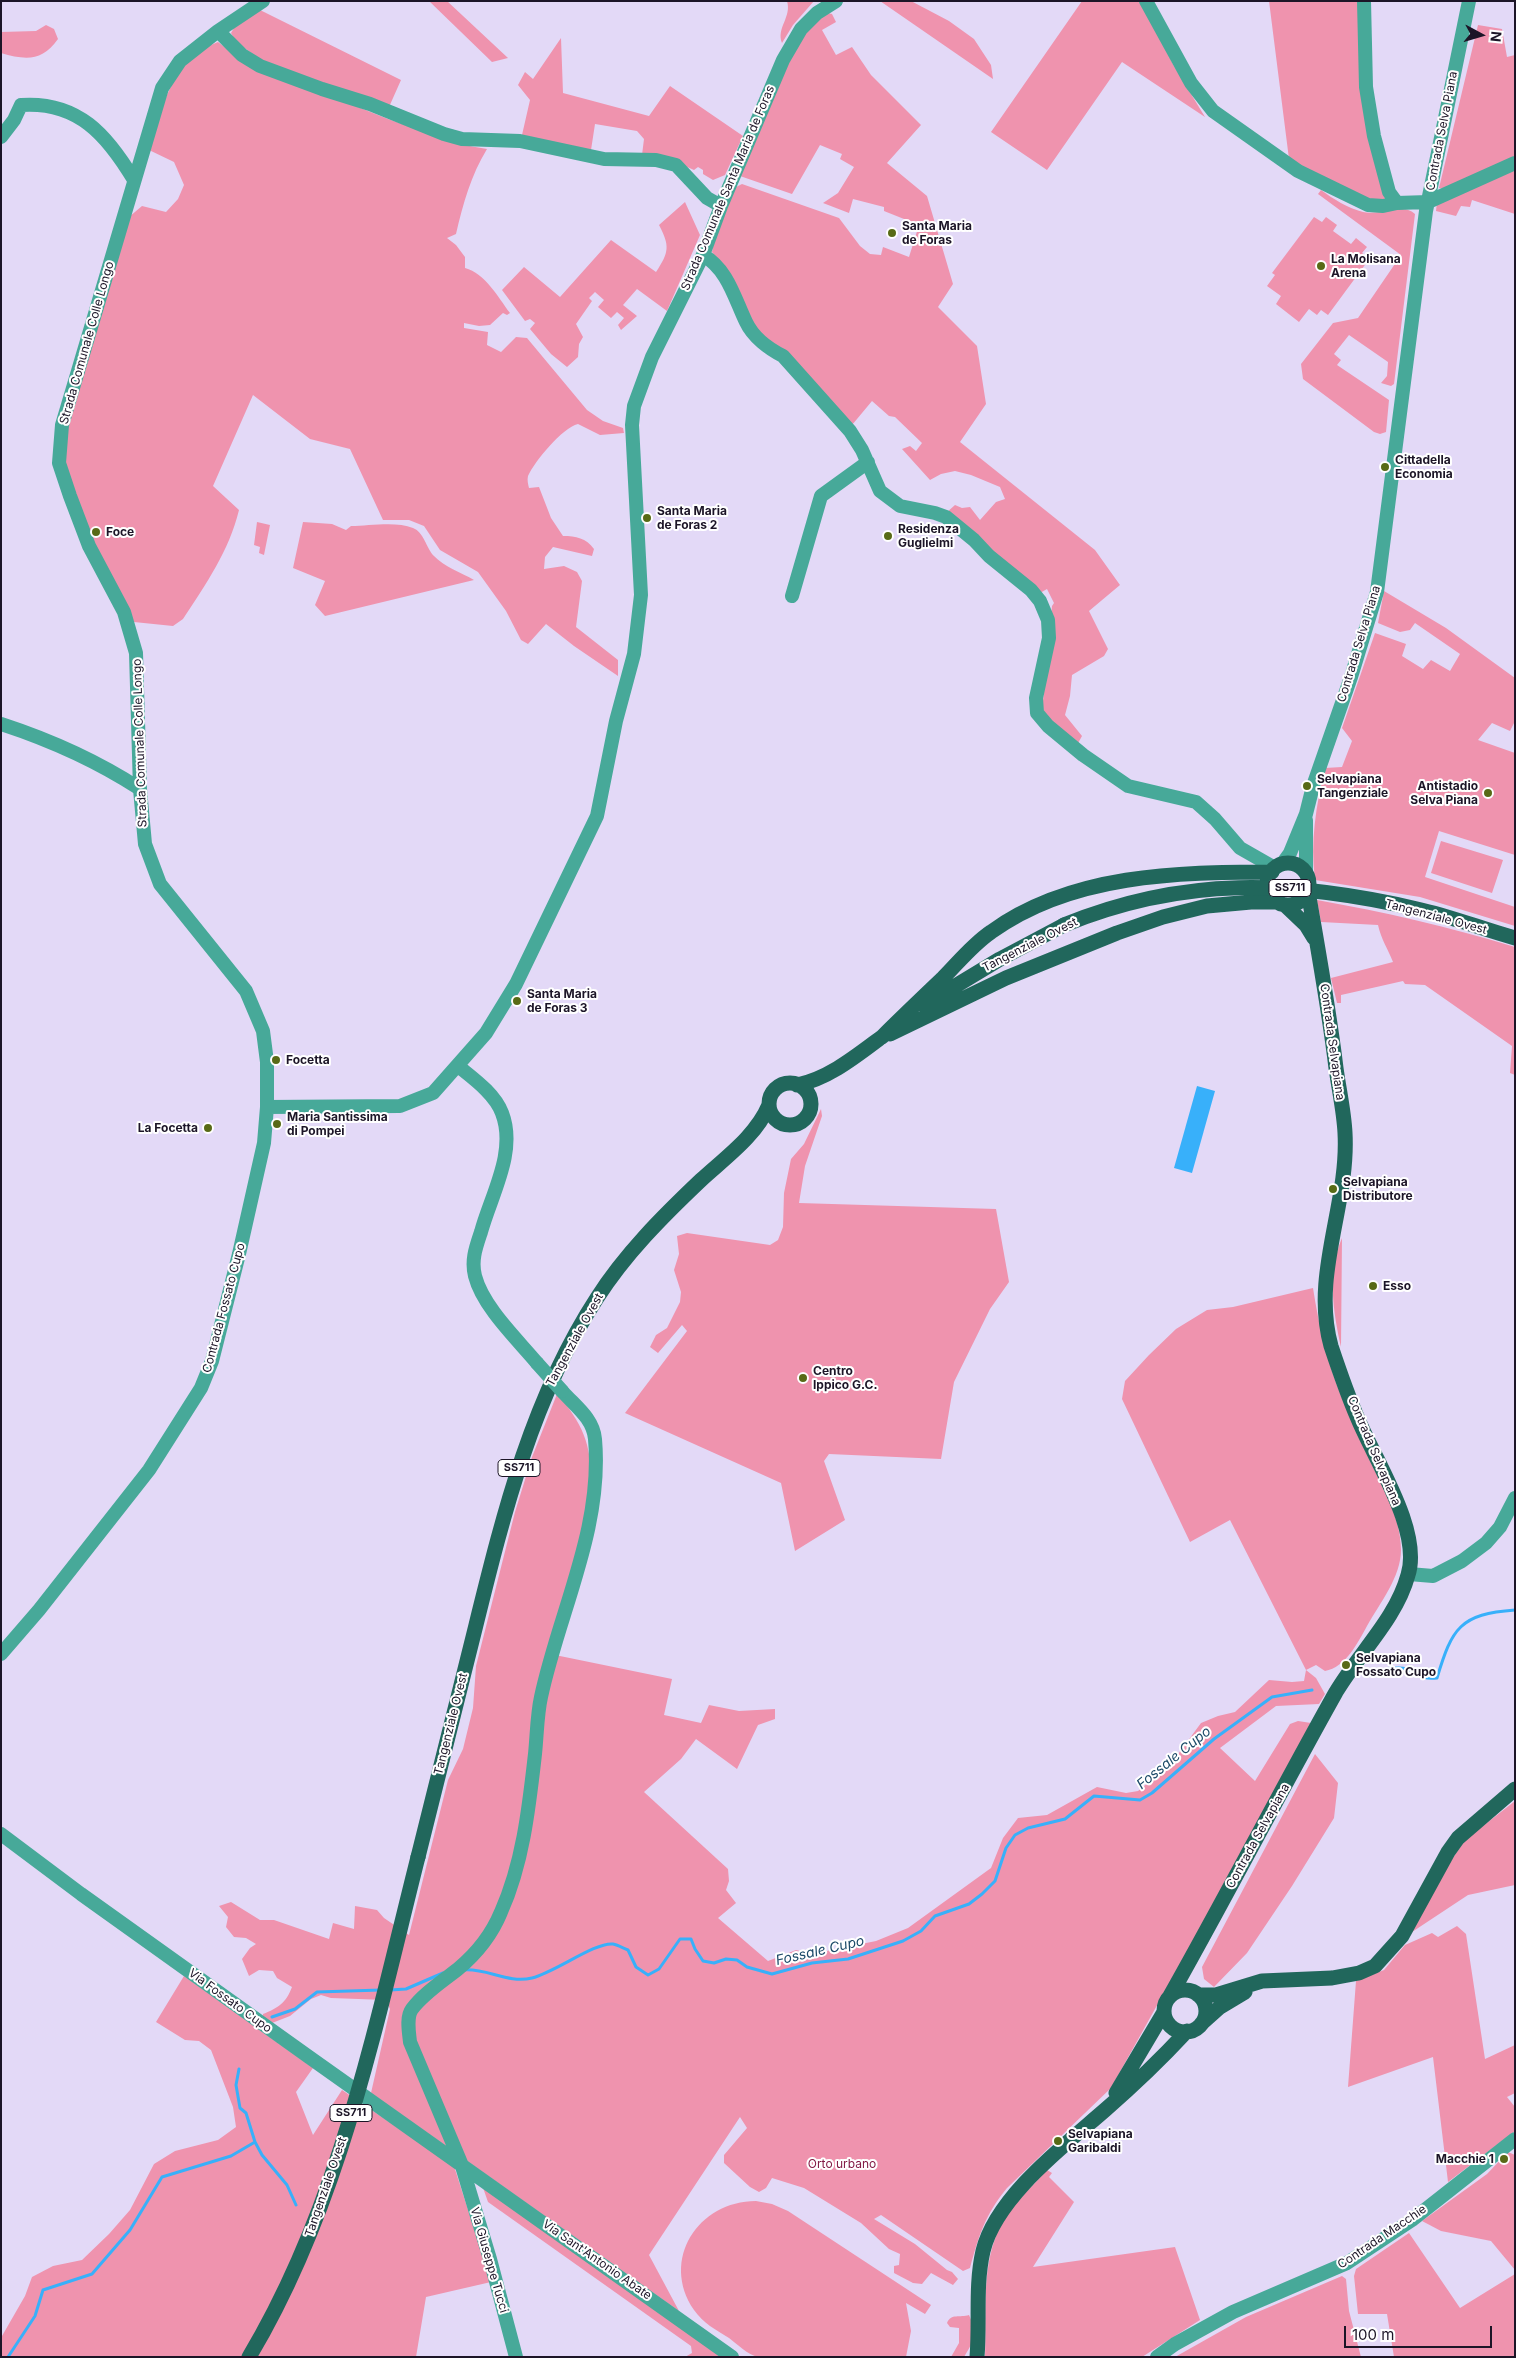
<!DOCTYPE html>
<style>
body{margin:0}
#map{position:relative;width:1516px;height:2358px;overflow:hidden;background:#e3d9f7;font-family:Inter,sans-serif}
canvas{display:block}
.frame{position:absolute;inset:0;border:2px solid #1c1527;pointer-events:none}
.north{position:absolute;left:1456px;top:10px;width:50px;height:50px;-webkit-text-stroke:4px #fff;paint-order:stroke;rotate:96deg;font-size:14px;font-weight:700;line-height:20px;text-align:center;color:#1c1527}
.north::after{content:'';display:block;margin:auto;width:18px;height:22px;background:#1c1527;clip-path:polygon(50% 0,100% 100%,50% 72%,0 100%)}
.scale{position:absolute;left:1344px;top:2326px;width:148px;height:22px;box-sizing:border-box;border:2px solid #1c1527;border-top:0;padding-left:6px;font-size:15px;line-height:18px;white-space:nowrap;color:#1c1527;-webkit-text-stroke:4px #fff;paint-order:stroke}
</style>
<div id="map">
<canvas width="1516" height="2358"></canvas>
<div class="frame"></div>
<div class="north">N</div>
<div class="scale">100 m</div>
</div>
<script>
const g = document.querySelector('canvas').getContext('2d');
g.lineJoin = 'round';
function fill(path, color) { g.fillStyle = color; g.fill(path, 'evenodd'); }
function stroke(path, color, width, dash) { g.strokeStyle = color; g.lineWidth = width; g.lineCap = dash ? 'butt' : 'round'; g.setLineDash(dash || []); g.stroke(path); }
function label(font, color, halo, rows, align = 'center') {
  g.font = font + ' Inter,sans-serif'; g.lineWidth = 4; g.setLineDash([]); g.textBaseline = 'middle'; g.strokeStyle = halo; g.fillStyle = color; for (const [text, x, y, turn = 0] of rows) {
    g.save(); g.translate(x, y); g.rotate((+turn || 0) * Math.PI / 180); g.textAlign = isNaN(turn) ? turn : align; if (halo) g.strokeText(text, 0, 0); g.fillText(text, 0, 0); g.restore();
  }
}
fill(new Path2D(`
 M429,1H447L508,58L492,62Z
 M787,1H814L793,25L782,43C776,28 792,17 787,1Z
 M880,1H911L949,21L974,39L991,65L993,79Z
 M1082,1H1140L1174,66L1205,117L1122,62L1047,170L991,132Z
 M1269,1H1360L1362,86L1392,201L1367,202L1289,159Z
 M260,10L401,80L389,107L264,62L236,42L231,33L234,28Z
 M824,12L832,14L836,22L822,30L836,55L852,47L871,75L921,125L887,163L927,196L953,284L938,307L977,346L986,404L960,442L1095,550L1120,585L1089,611L1108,649L1104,656L1072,675L1070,696L1065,715L1082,736L1077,745L1042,711L1052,606L1054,603L1047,589L1040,593L946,513L955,505L962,508L970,507L980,520L996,502L1005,499L1000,487L971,475L955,471L941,474L930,480L902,449L910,446L916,451L922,443L895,417L889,416L872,401L852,425L759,334L722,265L712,252L715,237L734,188L742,184L839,218L860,246L870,254L881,255L883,247L909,257L919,225L884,211V207L853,199L849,213L823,203L838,193L854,167L840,159L842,154L820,145L792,194L740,176L788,60L801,38Z
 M46,25L54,29L58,39C42,62 25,60 1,53V32L36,31Z
 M1478,25L1502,29L1507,57L1515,55V157L1443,189L1439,188Z
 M561,38L563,93L649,116L670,86L743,136L725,175L713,180L703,174V170L698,167L694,170L667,158L642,155L644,139L637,131L595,124L591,150L522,135L530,100L518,85L525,72L533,79Z
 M218,42L243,61L388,119L458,144L487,149C471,175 463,204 456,234L447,238L456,245L465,257V268C485,273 498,297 510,313L507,315L503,313L490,325L479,326L464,323V328L488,332L487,345L501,352L516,337L527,338L587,410L603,421L623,428L624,433L600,435L578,424C562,428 535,461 528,476C527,480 528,484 529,488L539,487L551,518L563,536C576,536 586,538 594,549L592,556L553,547L545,557L544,569L564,566L577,572L582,581L576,627L618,660V676L574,646L546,624L528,644L521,640L506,611L478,572L440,550L424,526L409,520H383L350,449L310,439L253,395L213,486L239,510C229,551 206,584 183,619L173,626L134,622L94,543L69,482L64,455L66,427L129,217L142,206L166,212L178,199L184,185L174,162L149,150C162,108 172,58 218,42Z
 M1515,168V214L1472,200L1470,207L1461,206L1456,216L1436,211L1437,202Z
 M1321,190C1333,199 1348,208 1363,212C1379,216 1402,202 1415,214L1394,384L1391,386L1381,383L1387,376L1388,362L1349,335L1334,354L1341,360L1337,365L1389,400L1386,432L1380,434L1374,432L1303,379L1301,364L1333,323L1358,318L1401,255L1318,194Z
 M685,202L700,235L667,311L637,289L623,305L637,316L621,330L618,325L624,318L617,312L611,318L598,307L604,300L595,292L589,298L592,301L576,324L583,337L579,344L578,357L567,367L551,354L530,329L535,323L530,319L525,321L502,290L524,267L560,297L611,240L656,272C669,252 670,246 659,225Z
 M1314,217L1322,222L1326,217L1337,225L1333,231L1351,244L1356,238L1367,247L1362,253L1370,258L1328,315L1321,310L1317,315L1309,309L1299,322L1276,304L1281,296L1267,286L1275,275L1272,273Z
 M257,522L270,525L264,555L259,553L260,547L254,545Z
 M303,522L332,524L346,530L351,526C369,526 396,521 413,528C424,532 426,548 434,556C443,566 462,573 474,580L325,616L315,605L325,581L293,568Z
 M1384,591L1446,628L1515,678V721L1510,731L1492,723L1478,740L1515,753V855L1439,831L1425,877L1515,907V926L1420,897L1315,880C1310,841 1316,806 1325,768L1342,767L1352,741L1342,728L1375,633L1406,644L1402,656L1423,669L1431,660L1450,671L1460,654L1415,623L1410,630L1400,632L1378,623Z
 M1441,841L1503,860L1492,893L1431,873Z
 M1317,900C1384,912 1450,927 1515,947V1075L1510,1073L1512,1046L1425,985L1405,984L1403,981L1341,995V1003H1337L1331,978L1393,962C1388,949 1381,939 1378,925L1321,922Z
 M821,1109L822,1116L805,1166L799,1203L996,1209L1009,1282L990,1309L954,1382L941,1459L829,1454L824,1461L845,1520L795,1551L781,1483L625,1413L687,1331L682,1325L658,1353L650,1347L656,1335L667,1328L680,1302L681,1292L674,1270L679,1254L677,1236L687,1233L770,1245L778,1240L783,1227L784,1193L791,1159L804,1144Z
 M1342,1238L1341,1347C1333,1311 1327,1273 1342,1238Z
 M1313,1288C1319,1326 1327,1362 1342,1398C1350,1415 1357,1433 1365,1450C1379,1482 1401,1514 1401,1550C1401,1577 1380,1603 1367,1626C1357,1644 1346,1667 1325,1671L1316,1665L1306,1670L1316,1678L1325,1694L1319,1704L1276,1706L1220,1748L1255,1781L1290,1724L1298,1721L1311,1723L1229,1876L1111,2088L1007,2188C985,2215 979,2235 970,2268L963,2271L881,2215L874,2219L915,2244L947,2270L952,2272L958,2279L953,2285L931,2273L922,2284L913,2283L894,2273V2266L899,2265L900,2254L889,2249L861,2223L804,2188L772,2178L766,2188L759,2192L750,2187L724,2163V2155L747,2128L740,2117L649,2255L679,2311L371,2093L390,2009L386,2000L331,1998L321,1995L311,1999L290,2016L272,2023L263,2020V2014C278,2008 286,2003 292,1987L277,1978L273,1971L259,1970L249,1976L242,1959L250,1948L256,1944L246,1938L234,1937L226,1927L228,1917L219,1906L231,1902L260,1920H274L329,1939L333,1923L354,1929L355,1906L377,1910L384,1918L409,1935L448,1780L463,1749L473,1708L476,1666L515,1512L532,1457L557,1394C582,1422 592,1445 591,1483C588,1553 554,1620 538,1688C532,1713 531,1741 529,1767C523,1833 512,1906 466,1957L472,1958L481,1951L499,1928L529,1832L539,1742L555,1655L672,1679L664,1715L701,1723L709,1705L739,1711L775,1709V1719L758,1725L737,1769L696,1739L681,1759L644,1792L728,1869L729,1881L726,1890L736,1903L718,1918L768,1961L796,1950L812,1954L876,1941L908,1928L991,1868L1003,1838L1018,1818L1047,1815L1097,1787L1126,1793L1138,1791L1170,1765L1201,1723L1218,1716L1235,1712L1269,1680L1292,1682L1304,1681L1306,1670L1230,1520L1190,1542L1122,1399L1125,1381L1149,1355L1176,1329L1207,1310L1233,1307Z
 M1315,1754L1338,1783L1334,1818L1292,1886L1247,1953L1214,1987L1204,1979L1202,1967Z
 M1515,1801V1885L1468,1895L1409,1934L1444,1871L1465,1840Z
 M1457,1926L1466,1934L1485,2059L1515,2045V2093L1507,2097L1515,2107V2131L1448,2182L1433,2057L1348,2087L1356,1981L1384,1970L1405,1945L1432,1933L1438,1937Z
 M184,1976L313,2068L296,2092L313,2135L342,2090L454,2166L491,2282L426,2297L416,2357H1L2,2336L25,2296L32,2277L53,2266L82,2260L109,2234L130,2210L154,2164L175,2151L218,2140L236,2127L233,2107L211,2050L199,2041L185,2040L156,2022Z
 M1508,2152L1515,2155V2270L1491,2241L1441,2231L1422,2221L1487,2174Z
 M1047,2170L1052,2173L1049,2177L1074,2202L1033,2267L1175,2247L1200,2320L1142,2357H985C987,2313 980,2264 1002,2223C1013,2203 1032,2187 1047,2170Z
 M481,2182L721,2357H685L692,2353L691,2346L488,2202Z
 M756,2201L772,2204L788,2211L931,2305L925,2314L906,2303L911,2331L906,2357C870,2357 835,2357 799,2357C787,2357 770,2358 758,2357C748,2355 737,2344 729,2338C716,2330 703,2323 694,2310C660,2260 698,2201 756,2201Z
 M1409,2233L1460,2308L1515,2274V2357H1394L1387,2314H1358L1354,2276L1356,2269Z
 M1342,2276L1346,2279L1349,2311L1361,2357H1175L1246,2317Z
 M969,2315L972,2322L971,2345L964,2357H951L959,2343V2328L950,2327L947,2323C951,2313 960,2318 969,2315Z`), '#ef93ae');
fill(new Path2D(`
 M1197,1086L1215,1091L1192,1173L1174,1168Z`), '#38b0fa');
stroke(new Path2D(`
 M1367,1675C1379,1671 1394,1666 1407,1669C1422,1672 1417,1680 1437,1678C1452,1628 1460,1614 1515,1610
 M464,1970C487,1968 508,1984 532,1978C556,1972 595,1942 613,1944C618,1945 623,1948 628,1950L636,1967L648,1975L659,1969L680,1939H691L695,1949L703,1961L714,1963L726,1959L737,1960L747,1967L772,1974L812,1963L848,1959L903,1941L921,1931L935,1916L969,1904L982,1894L995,1881L1006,1848L1015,1835L1028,1828L1065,1819L1094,1796L1140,1800L1152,1793L1214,1739L1272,1697L1312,1690
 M390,1990L406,1989L443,1973
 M272,2017L295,2009L317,1992L381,1990
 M239,2069L236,2085L240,2108L246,2113L255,2142L262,2155L287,2185L296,2205
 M8,2357L35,2316L43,2290L92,2274L130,2230L162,2177L231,2156L255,2142`), '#38b0fa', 3);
stroke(new Path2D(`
 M1146,1L1191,83L1213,111L1298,171L1368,205L1383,206L1397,203L1428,202L1515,163
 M1364,1L1366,87L1374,136L1389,192L1397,203
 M218,31L242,55L260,66L322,89L370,104L444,134L462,139L520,141L604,159L656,160L676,165L707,198L721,206
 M1,137L14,120L21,105C78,101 107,135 134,180
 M703,255C728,270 734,297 746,322C753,337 769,349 783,356L850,431L862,450L880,491L900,506L935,513L946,517L974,540L989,556L1031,590L1040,601L1048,620L1049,638L1036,698L1037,713L1048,726L1083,755L1128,786L1196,802L1215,819L1240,848L1275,868
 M792,596L821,496L868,462
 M1,724C50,740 97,761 140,789
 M1282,864L1290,853L1306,814L1313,786L1351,677L1377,592L1426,211L1469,1
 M1306,873V820
 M458,1066C474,1079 495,1094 502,1113C517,1152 491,1195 481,1232C476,1247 471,1260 475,1276C483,1307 517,1339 537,1363
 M267,1107L400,1106L433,1093L486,1033L516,984L597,816L616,721L634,654L641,595L632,425L634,406L652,357L703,255L721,206L783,60L801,29L817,13L836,1
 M1409,1574L1433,1576L1462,1561L1486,1543L1500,1527L1515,1498
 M1,1654L39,1610L149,1470L201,1388L212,1361L239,1254L264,1143L267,1107V1062L263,1031L246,991L160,884L145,844L140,789L136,653L124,612L89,546L70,496L59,463L62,425L162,88L180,61L218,31L263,1
 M1,1834L81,1894L309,2057L732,2357
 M516,2357L490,2259L461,2163L410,2042C409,2032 406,2017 412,2009C424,1993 443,1981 458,1969C476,1954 492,1934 501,1912C523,1863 529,1807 535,1754C537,1735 537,1715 541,1697C559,1612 603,1529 595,1439C593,1418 575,1406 562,1391
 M1157,2357L1175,2344L1233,2312L1347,2263L1412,2220L1515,2139`), '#47a999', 14);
stroke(new Path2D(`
 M1267 884a21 21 0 1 1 42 0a21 21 0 1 1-42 0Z
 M1285,905L1306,925L1314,938
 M924,1005L1000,959L1064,925
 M890,1034L1006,978L1117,933L1163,917L1207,906L1251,902H1277
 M882,1037C902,1017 922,998 942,979C958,963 972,945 991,932C1071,874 1178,872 1272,872
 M769 1104a21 21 0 1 1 42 0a21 21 0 1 1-42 0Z
 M797,1085C832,1078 862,1051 890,1031
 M418,1857C436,1784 455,1711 473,1637C502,1520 530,1401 597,1298C625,1254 663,1216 701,1180C726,1157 756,1136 769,1105
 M1164 2011a21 21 0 1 1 42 0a21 21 0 1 1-42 0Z
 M1198,1995H1216L1262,1981L1332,1978L1359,1973L1375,1966L1402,1936L1448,1852L1458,1838L1515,1789
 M1170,1996C1227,1895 1280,1792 1336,1692C1359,1653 1396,1619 1408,1575C1422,1531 1375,1460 1358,1419C1348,1396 1339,1370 1331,1346C1311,1275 1349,1205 1345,1133C1344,1112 1339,1090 1336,1068C1329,1009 1318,950 1308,891
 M1201,2024L1220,2007L1245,1992
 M1116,2093L1164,2012
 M977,2357C980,2321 975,2286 983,2251C996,2197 1065,2145 1105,2110C1134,2085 1161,2059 1187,2031`), '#21675c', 15);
stroke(new Path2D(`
 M537,1363L562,1391`), '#47a999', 14);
stroke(new Path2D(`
 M1064,925C1184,876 1292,880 1417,909C1450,916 1482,929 1515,938
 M249,2357C340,2205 375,2027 418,1857`), '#21675c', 15);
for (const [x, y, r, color] of [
 [892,233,5,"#586a16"],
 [1321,266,5,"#586a16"],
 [1385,467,5,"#586a16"],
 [647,518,5,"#586a16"],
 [96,532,5,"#586a16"],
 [888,536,5,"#586a16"],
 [1307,786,5,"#586a16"],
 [1488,793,5,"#586a16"],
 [517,1001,5,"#586a16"],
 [276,1060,5,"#586a16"],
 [277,1124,5,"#586a16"],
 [208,1128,5,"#586a16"],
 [1333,1189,5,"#586a16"],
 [1373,1286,5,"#586a16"],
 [803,1378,5,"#586a16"],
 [1346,1665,5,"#586a16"],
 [1058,2141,5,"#586a16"],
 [1504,2159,5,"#586a16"]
]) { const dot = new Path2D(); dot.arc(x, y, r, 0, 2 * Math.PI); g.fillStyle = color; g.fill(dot); stroke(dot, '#fff', 2); }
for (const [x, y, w] of [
 [1290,888,42],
 [519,1468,42],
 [351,2113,42]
]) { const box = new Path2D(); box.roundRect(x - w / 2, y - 8.5, w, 17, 4); g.fillStyle = '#fff'; g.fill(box); stroke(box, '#1c1527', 1); }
label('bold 11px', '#1c1527', null, [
 ["SS711",1290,888],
 ["SS711",519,1468],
 ["SS711",351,2113]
]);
label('12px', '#1c1527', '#fff', [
 ["Contrada Selva Piana",1442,131,-79],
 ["Strada Comunale Santa Maria de Foras",728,188,-67],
 ["Strada Comunale Colle Longo",87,343,-74],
 ["Contrada Selva Piana",1359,644,-73],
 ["Strada Comunale Colle Longo",140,743,-92],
 ["Tangenziale Ovest",1436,917,15],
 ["Tangenziale Ovest",1030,945,-27],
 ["Contrada Selvapiana",1332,1042,82],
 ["Contrada Fossato Cupo",224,1308,-75],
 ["Tangenziale Ovest",575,1340,-61],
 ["Contrada Selvapiana",1374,1451,67],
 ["Tangenziale Ovest",451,1724,-76],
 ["Contrada Selvapiana",1258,1836,-61],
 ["Via Fossato Cupo",230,2001,36],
 ["Tangenziale Ovest",326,2187,-71],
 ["Contrada Macchie",1382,2237,-34],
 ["Via Giuseppe Tucci",489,2260,74],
 ["Via Sant'Antonio Abate",597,2260,35]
]);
label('bold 12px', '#1c1527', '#fff', [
 ["Santa Maria",902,226],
 ["de Foras",902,240],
 ["La Molisana",1331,259],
 ["Arena",1331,273],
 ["Cittadella",1395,460],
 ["Economia",1395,474],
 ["Santa Maria",657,511],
 ["de Foras 2",657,525],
 ["Residenza",898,529],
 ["Guglielmi",898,543],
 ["Foce",106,532],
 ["Selvapiana",1317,779],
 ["Tangenziale",1317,793],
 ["Antistadio",1478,786,"right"],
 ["Selva Piana",1478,800,"right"],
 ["Santa Maria",527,994],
 ["de Foras 3",527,1008],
 ["Focetta",286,1060],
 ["Maria Santissima",287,1117],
 ["di Pompei",287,1131],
 ["La Focetta",198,1128,"right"],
 ["Selvapiana",1343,1182],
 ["Distributore",1343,1196],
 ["Esso",1383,1286],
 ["Centro",813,1371],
 ["Ippico G.C.",813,1385],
 ["Selvapiana",1356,1658],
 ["Fossato Cupo",1356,1672],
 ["Selvapiana",1068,2134],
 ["Garibaldi",1068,2148],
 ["Macchie 1",1494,2159,"right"]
], 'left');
label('12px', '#831a45', '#fff', [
 ["Orto urbano",842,2164]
]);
label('italic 14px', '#1c4a68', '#fff', [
 ["Fossale Cupo",1174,1758,-39],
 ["Fossale Cupo",820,1951,-13]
]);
</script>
